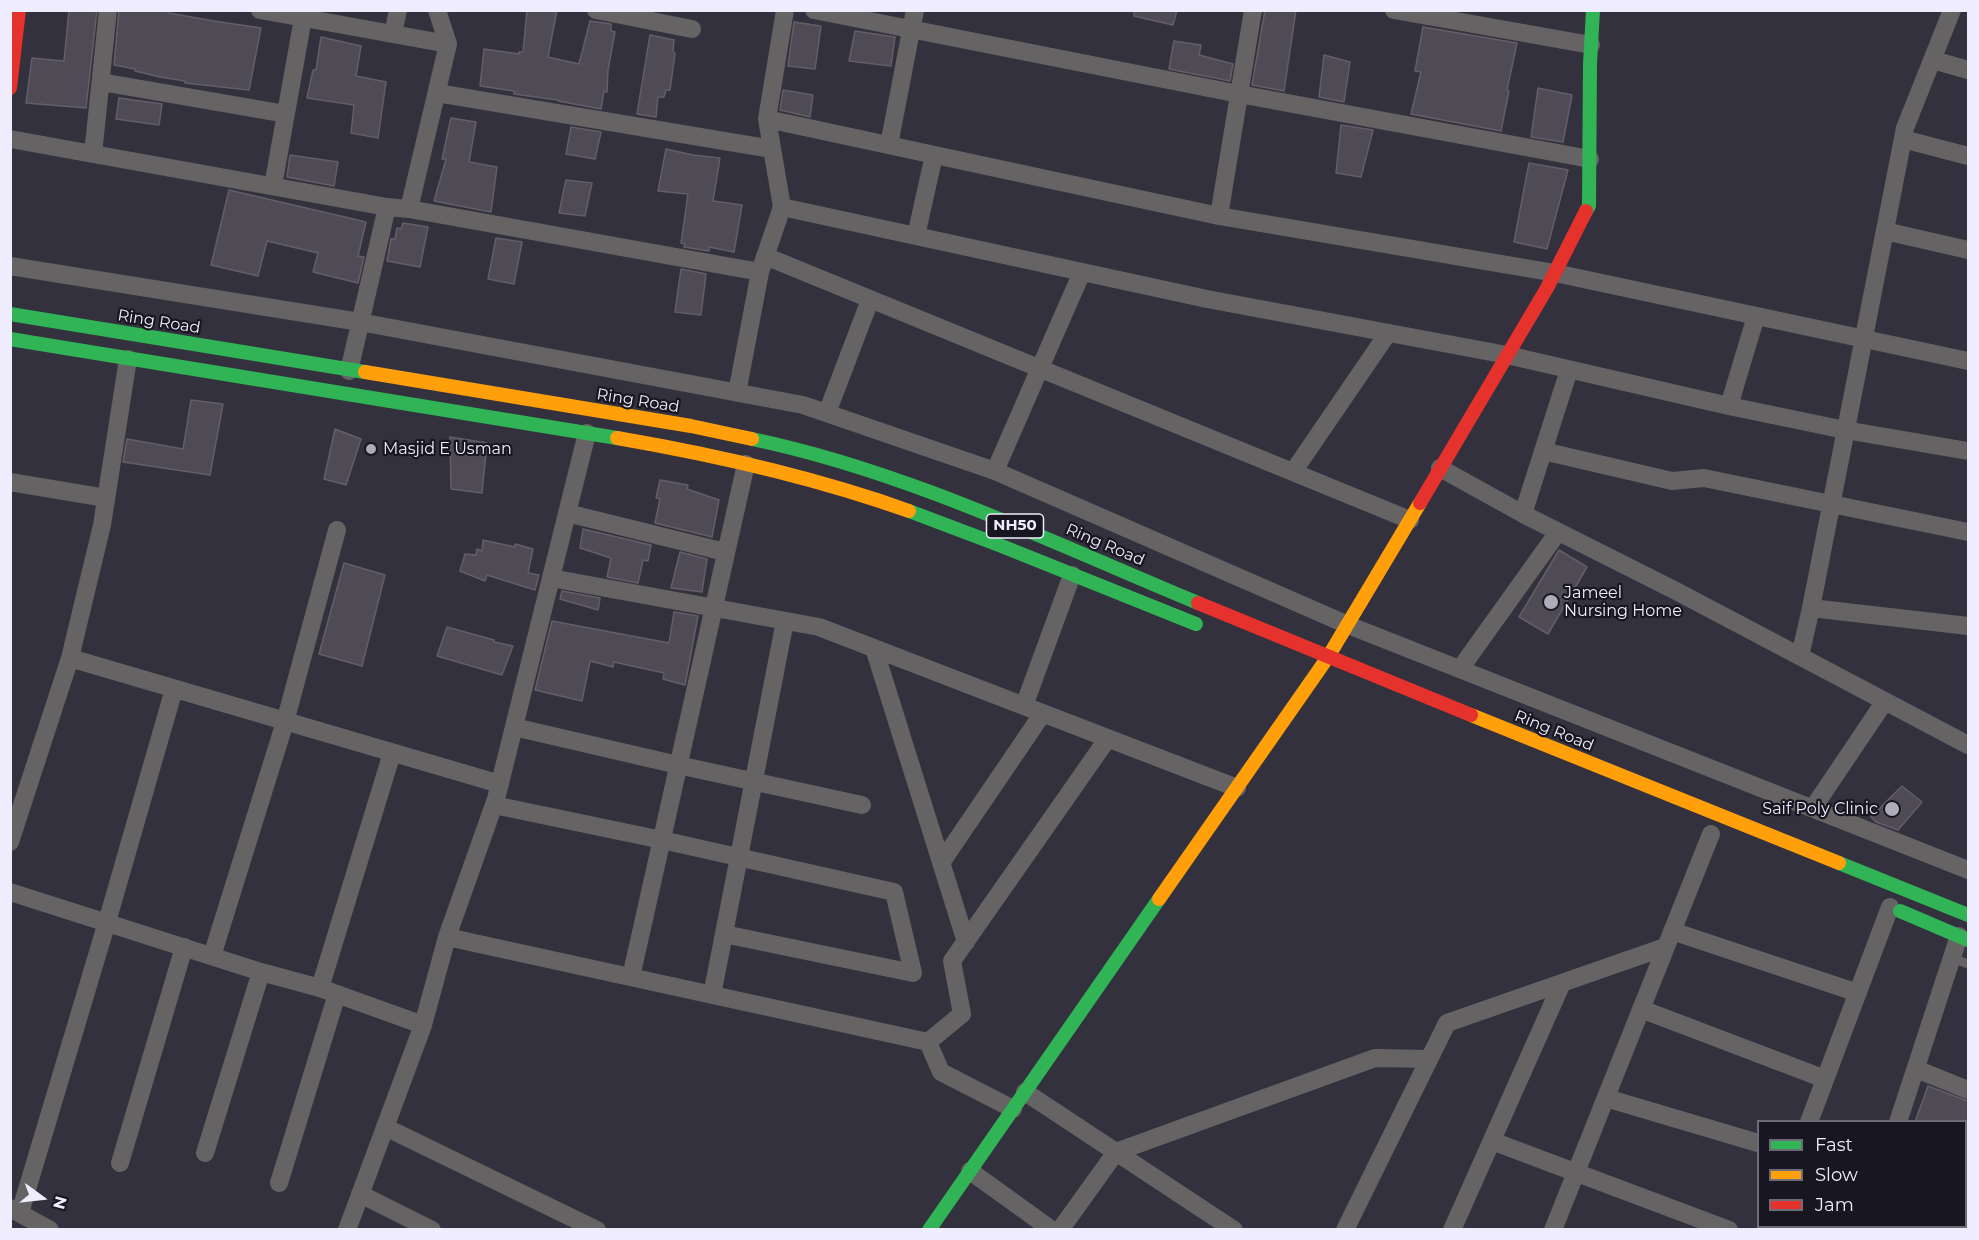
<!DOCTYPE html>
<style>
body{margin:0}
#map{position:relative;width:1979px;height:1240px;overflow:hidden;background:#34313e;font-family:Montserrat,sans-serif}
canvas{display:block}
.frame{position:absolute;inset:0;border:12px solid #efedfd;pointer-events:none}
.legend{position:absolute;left:1757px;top:1120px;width:210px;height:108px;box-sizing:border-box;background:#181621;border:2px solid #6e6c79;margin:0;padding:8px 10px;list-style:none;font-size:18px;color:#efedfd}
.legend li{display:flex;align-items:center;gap:12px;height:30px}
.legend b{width:30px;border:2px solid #6e6c79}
.north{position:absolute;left:12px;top:1168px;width:60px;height:60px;-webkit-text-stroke:4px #181621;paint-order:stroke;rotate:105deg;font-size:16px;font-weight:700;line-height:24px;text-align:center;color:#efedfd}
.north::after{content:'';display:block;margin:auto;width:21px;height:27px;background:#efedfd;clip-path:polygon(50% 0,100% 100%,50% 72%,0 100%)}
</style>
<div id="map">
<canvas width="1979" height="1240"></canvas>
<div class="frame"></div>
<ul class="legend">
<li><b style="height:8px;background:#30b455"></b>Fast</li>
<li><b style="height:8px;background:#ff9f0a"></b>Slow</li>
<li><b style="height:8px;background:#e5322d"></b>Jam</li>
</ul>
<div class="north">N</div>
</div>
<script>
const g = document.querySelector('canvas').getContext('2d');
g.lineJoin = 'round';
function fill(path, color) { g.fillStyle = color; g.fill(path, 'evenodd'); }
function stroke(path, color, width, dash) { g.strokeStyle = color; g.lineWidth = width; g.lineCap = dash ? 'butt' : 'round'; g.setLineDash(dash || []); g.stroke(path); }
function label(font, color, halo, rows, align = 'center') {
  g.font = font + ' Montserrat,sans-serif'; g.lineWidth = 4.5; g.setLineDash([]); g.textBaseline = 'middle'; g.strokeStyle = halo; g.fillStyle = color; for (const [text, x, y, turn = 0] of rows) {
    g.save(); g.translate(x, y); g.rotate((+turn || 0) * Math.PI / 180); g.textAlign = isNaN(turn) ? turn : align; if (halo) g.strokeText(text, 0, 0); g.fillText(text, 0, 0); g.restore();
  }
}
const building = new Path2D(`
 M69,10H97L86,108L26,103L32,58L64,61Z
 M119,10H169V13L214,21L261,28L249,90L185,83V81L160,77L135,71V69L114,65Z
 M527,10H557L548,57L579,64L590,21L611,24V31L615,32L608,70L607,92L604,91L601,109L558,101V100L514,94V91L480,86L484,49L519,54V52H523Z
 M1134,10H1177L1173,25L1134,16Z
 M1265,10H1296L1284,91L1252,85Z
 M794,22L821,26L815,69L788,66Z
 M1423,27L1517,43L1507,90L1509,91L1501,131L1411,114L1421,72L1415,71Z
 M855,31L895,37L891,66L849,61Z
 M650,35L674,40L673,51L675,54L670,90H666L664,97H658L656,117L637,114Z
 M321,37L361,46L356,76L386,82L378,138L351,133L354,105L307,98L313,70H316Z
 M1174,41L1201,45L1199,55L1233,64L1230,81L1169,69Z
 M1324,55L1350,62L1344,102L1319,97Z
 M1538,88L1572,95L1563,142L1531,137Z
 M783,90L813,95L810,117L780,110Z
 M119,98L162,104L159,125L116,119Z
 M451,118L476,122L469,162L497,167L491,212L434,201L446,159H442Z
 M1341,125L1373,130L1361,177L1336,173Z
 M571,127L601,132L595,159L566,154Z
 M666,149L693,155L720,158L713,201L742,205L734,252L709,247V251L684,247L685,244L681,243L688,194L658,191Z
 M290,155L338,162L334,186L287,177Z
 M1529,163L1568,170L1547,249L1514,242Z
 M566,180L592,183L585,216L559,213Z
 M229,190L366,222L358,256L364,257L358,283L313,272L318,253L267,241L258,276L211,265Z
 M403,223L428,227L420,267L387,261L391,239H395L397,228L401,229Z
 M496,238L522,242L514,284L488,279Z
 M681,269L706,274L701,315L675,312Z
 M191,400L223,404L210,475L123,462L127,439L183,449Z
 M335,429L361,439L346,485L324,479Z
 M450,437L487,443L482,493L451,489Z
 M660,480L688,485L687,489L719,500L712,537L655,523L660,499L656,498Z
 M583,529L651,545L648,561L643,560L638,583L607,577L611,558L580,548Z
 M483,540L515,547V544L533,549L528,573L539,575L535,590L487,575L485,581L460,571L465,554L476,555L477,549L482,551Z
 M1559,550L1587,567L1548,634L1519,617Z
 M680,552L707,559L702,592L671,588Z
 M344,563L385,575L362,666L319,654Z
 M562,591L600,598L598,610L560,599Z
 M674,612L698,616L685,685L663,679L664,673L614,662L613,667L590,661L582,701L535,690L552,621L669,643Z
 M447,627L494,640V642L513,646L502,675L437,656Z
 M1902,786L1922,802L1898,830L1876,822L1871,817Z
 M1928,1086L1968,1101V1122H1915Z`);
fill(building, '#4e4b55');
stroke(building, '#635e69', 1.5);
stroke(new Path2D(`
 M1952,958L1968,964`), '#656363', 9);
stroke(new Path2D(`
 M260,10L448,44L409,209L387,207L349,371
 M437,10L448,44
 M596,10L692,29
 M785,10L767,119L1219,216L1253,10
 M814,10L1239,94L1590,159
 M1394,10L1591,45
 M393,34L398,10
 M1933,60L1968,70
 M101,82L286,114
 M437,93L772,149
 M10,139L387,207
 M1903,139L1968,156
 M889,145L915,10
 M93,154L108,10
 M273,186L303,18
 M782,207L1207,299L1507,355L1729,406L1845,430L1968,451
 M409,209L760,272
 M1219,216L1555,273L1968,361
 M1885,231L1968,250
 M916,236L934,155
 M765,256L1410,520
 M10,266L360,322L803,405L995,471L1348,625L1968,870
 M737,393L760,272L782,207L767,119
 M1729,406L1756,316
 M827,413L870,300
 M1543,451L1672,481L1704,478L1968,532
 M1440,468L1523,514L1569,370
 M995,471L1082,272
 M1293,472L1388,333
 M10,482L106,498
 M567,513L725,552
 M1523,514L1678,592L1968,745
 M551,578L819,627L1237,788
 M1811,608L1968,626
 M874,648L966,942
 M1800,656L1811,608L1905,128L1952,10
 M70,658L500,784
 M1460,669L1558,532
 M1024,706L1072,575
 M514,727L678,765L862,805
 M494,805L662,840L894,892L913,973L724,934
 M1813,808L1885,701
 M10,842L70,658L102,525L128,359
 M941,863L1043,713
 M10,892L261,972L320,988L423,1025L447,937L928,1042L941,1072L1013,1109
 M1672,931L1858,993
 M447,937L496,799L587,433
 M212,956L285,722L337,530
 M631,977L746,464
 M320,988L392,753
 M712,995L785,621
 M1641,1009L1825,1079
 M928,1042L962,1014L952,961L1108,738
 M1916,1069L1968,1090
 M1025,1092L1234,1230
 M1606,1098L1758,1143
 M1809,1122L1890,907
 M1898,1122L1959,936
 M385,1127L597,1230
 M1492,1141L1729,1230
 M205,1153L261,972
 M120,1163L184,947
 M970,1171L1052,1230
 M279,1183L337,994
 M360,1194L432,1230
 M10,1208L50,1230
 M20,1213L107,922L174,689
 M1966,1213L1968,1215
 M347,1230L423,1025
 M1060,1230L1116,1152L1375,1058L1429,1059
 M1345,1230L1447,1023L1665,947
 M1452,1230L1562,983
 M1553,1230L1711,834
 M1768,1230L1770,1226
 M1860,1230L1861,1226`), '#656363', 18);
stroke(new Path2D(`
 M1586,211L1589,206L1590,64L1593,10
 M10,314L365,372
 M10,339L617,438
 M752,439C906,471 1053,543 1198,603
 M909,511L999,545L1196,624
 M1839,863L1968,915
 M1900,911L1968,940
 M929,1230L1159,899`), '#30b455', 14);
stroke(new Path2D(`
 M365,372L691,426L752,439
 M617,438C716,455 814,477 909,511
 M1471,715L1839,863
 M1159,899L1328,657L1420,503`), '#ff9f0a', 14);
stroke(new Path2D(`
 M10,88L19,10
 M1420,503L1547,288L1586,211
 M1198,603L1471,715`), '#e5322d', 14);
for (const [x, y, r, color] of [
 [371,449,6,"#aeabba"],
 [1551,602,8,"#aeabba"],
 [1892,809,8,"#aeabba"]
]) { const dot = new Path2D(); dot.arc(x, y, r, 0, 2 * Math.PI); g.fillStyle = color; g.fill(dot); stroke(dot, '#181621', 2); }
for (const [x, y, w] of [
 [1015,526,57]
]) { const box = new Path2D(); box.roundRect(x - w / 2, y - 12, w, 24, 4.5); g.fillStyle = '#181621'; g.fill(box); stroke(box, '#efedfd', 1.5); }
label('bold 15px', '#efedfd', null, [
 ["NH50",1015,526]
]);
label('16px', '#efedfd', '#181621', [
 ["Ring Road",159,322,9],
 ["Ring Road",638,401,9],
 ["Ring Road",1105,545,23],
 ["Ring Road",1554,731,22]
]);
label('16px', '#efedfd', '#181621', [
 ["Masjid E Usman",383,449],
 ["Jameel",1564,593],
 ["Nursing Home",1564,611],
 ["Saif Poly Clinic",1878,809,"right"]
], 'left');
</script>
